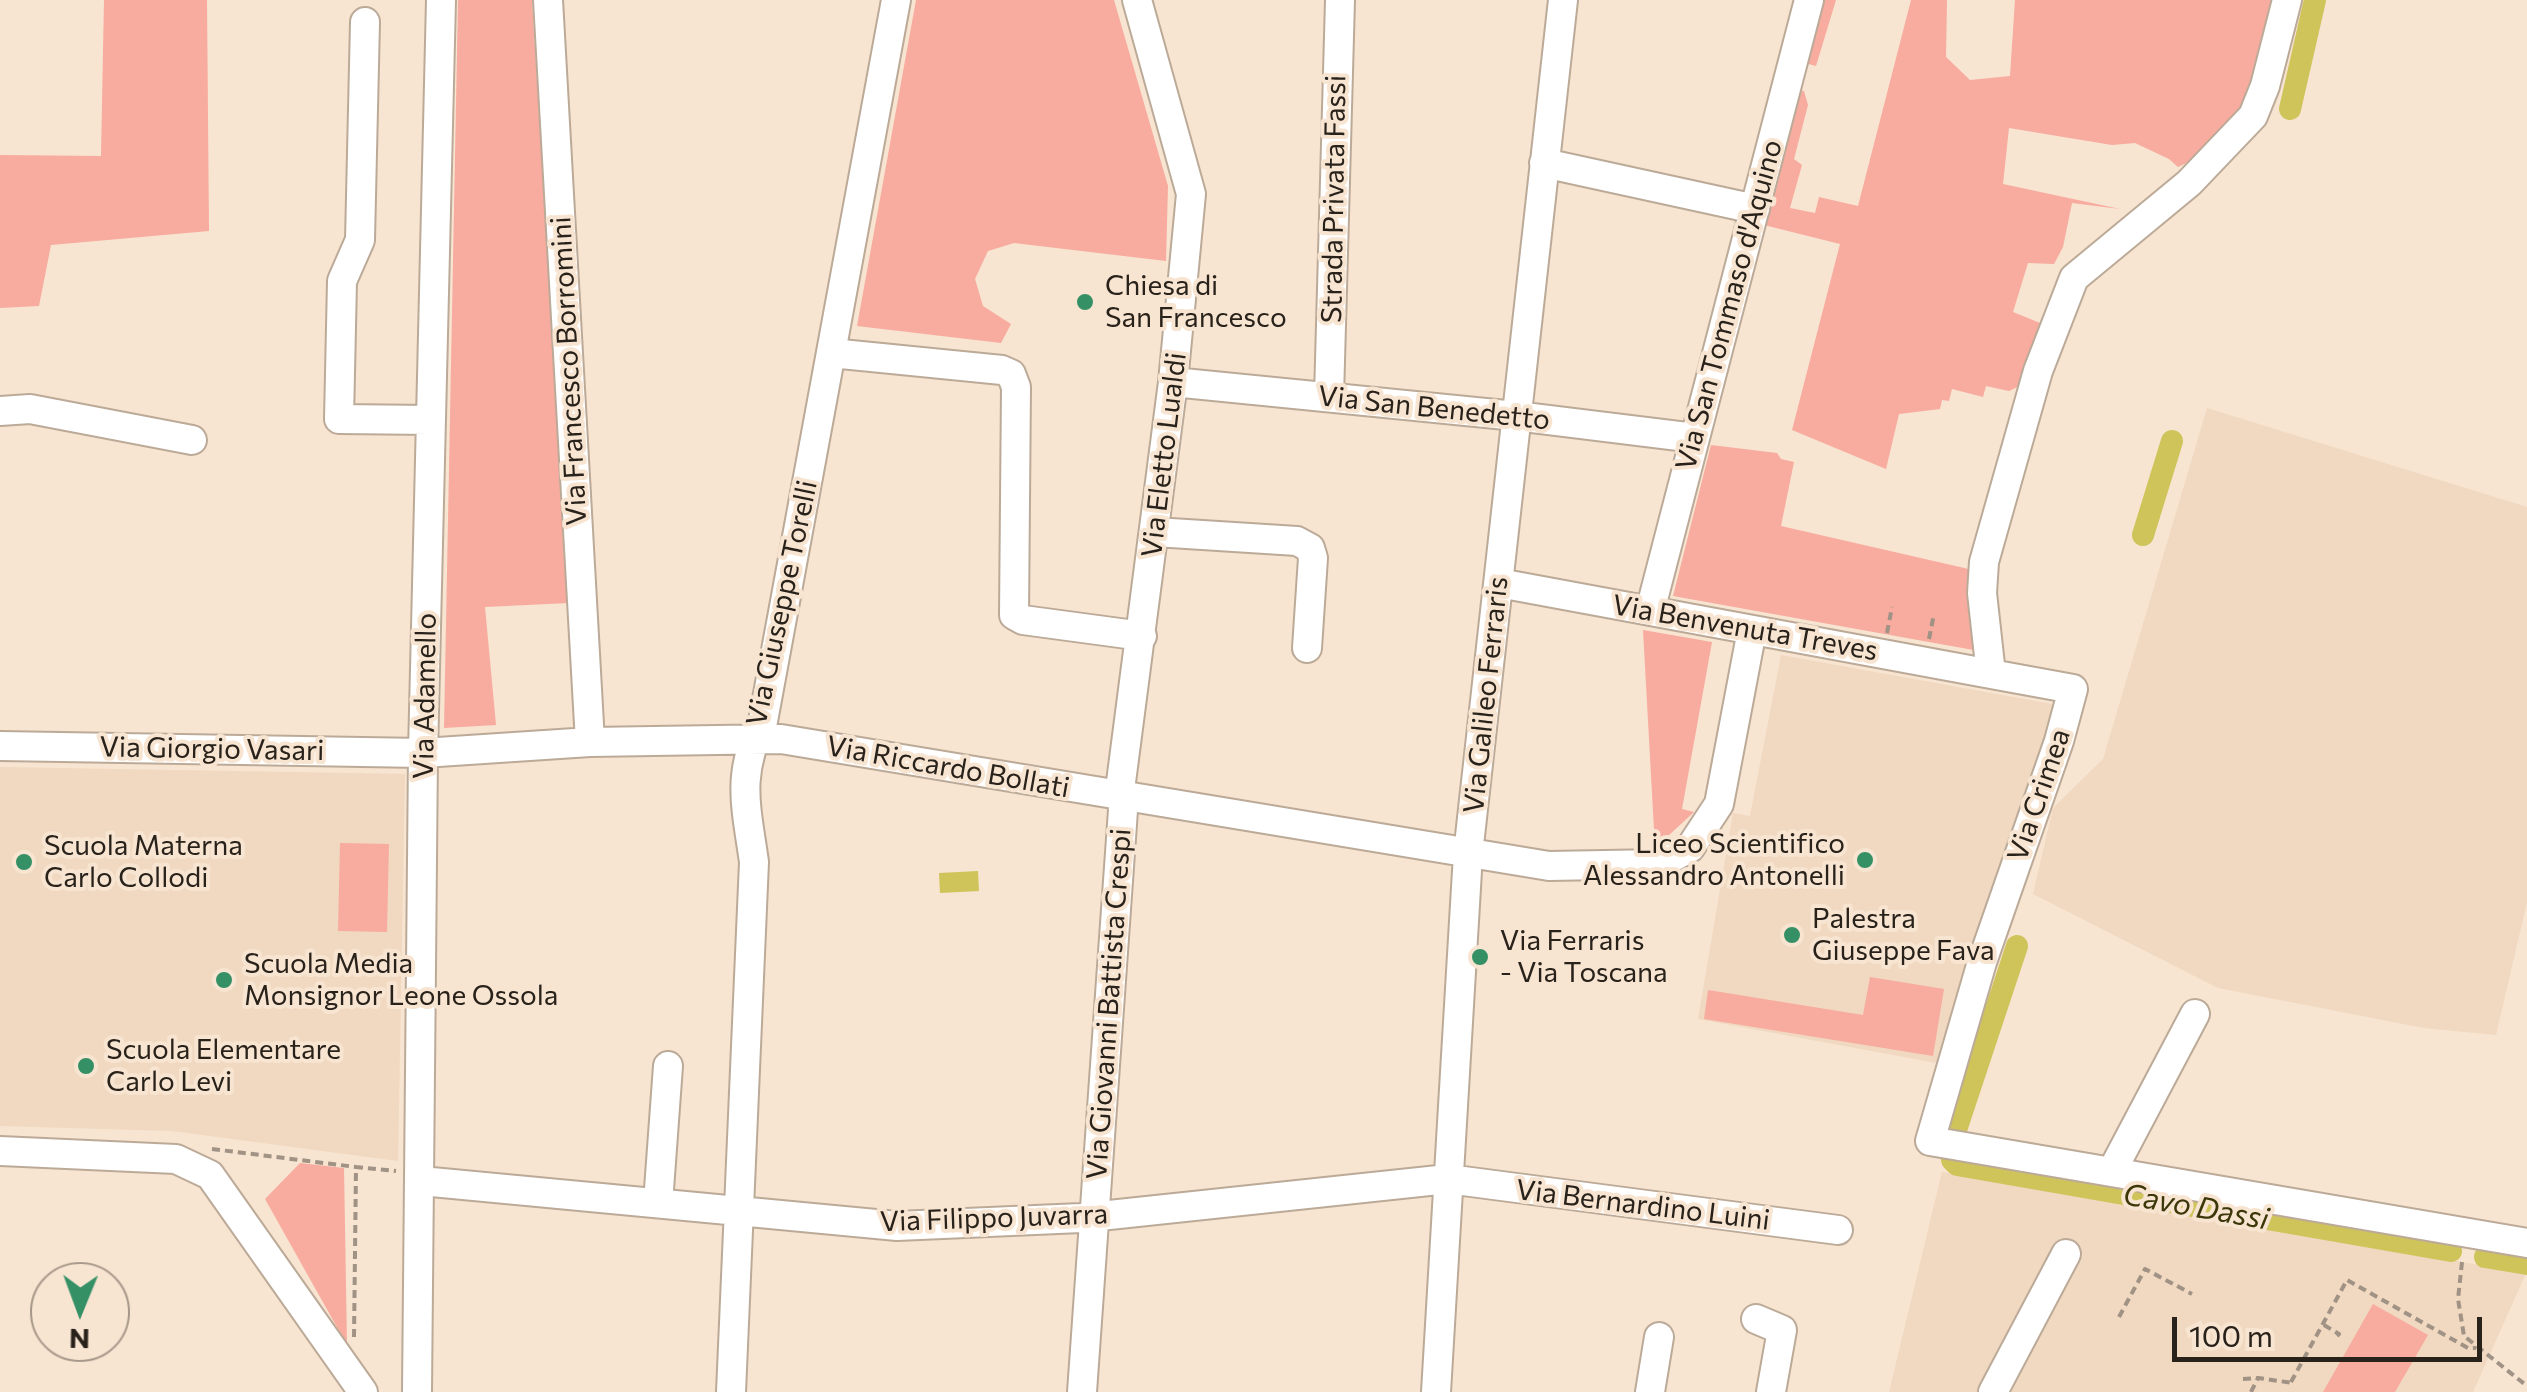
<!DOCTYPE html>
<style>
body{margin:0}
#map{position:relative;width:2527px;height:1392px;overflow:hidden;background:#f7e4d1;font-family:Commissioner,sans-serif}
canvas{display:block}
.north{position:absolute;left:30px;top:1262px;width:100px;height:100px;box-sizing:border-box;background:#f7e4d1;border:2px solid #a59688;border-radius:50%;rotate:181deg;font-size:28px;font-weight:700;line-height:40px;text-align:center;color:#29221b}
.north::after{content:'';display:block;margin:auto;width:35px;height:45px;background:#359066;clip-path:polygon(50% 0,100% 100%,50% 72%,0 100%)}
.scale{position:absolute;left:2172px;top:1317px;width:310px;height:45px;box-sizing:border-box;border:5px solid #29221b;border-top:0;padding-left:12px;font-size:30px;line-height:35px;white-space:nowrap;color:#29221b;-webkit-text-stroke:8px #f7e4d1;paint-order:stroke}
</style>
<div id="map">
<canvas width="2527" height="1392"></canvas>
<div class="north">N</div>
<div class="scale">100 m</div>
</div>
<script>
const g = document.querySelector('canvas').getContext('2d');
g.lineJoin = 'round';
function fill(path, color) { g.fillStyle = color; g.fill(path, 'evenodd'); }
function stroke(path, color, width, dash) { g.strokeStyle = color; g.lineWidth = width; g.lineCap = dash ? 'butt' : 'round'; g.setLineDash(dash || []); g.stroke(path); }
function label(font, color, halo, rows, align = 'center') {
  g.font = font + ' Commissioner,sans-serif'; g.lineWidth = 8; g.setLineDash([]); g.textBaseline = 'middle'; g.strokeStyle = halo; g.fillStyle = color; for (const [text, x, y, turn = 0] of rows) {
    g.save(); g.translate(x, y); g.rotate((+turn || 0) * Math.PI / 180); g.textAlign = isNaN(turn) ? turn : align; if (halo) g.strokeText(text, 0, 0); g.fillText(text, 0, 0); g.restore();
  }
}
fill(new Path2D(`
 M2207,408L2527,507V902L2496,1035L2424,1028L2218,988L2033,894L2053,808L2103,759Z
 M1781,655L2052,704L2054,708L1990,903L1942,1064L1698,1019L1733,813L1750,816Z
 M0,767L405,774L398,1161L172,1131L0,1126Z
 M1942,1172L2526,1273L2473,1392H1889Z`), '#f1d8c0');
fill(new Path2D(`
 M104,0H207L209,231L51,245L39,306L0,308V155L101,156Z
 M458,0H532L569,603L485,607L496,725L444,728Z
 M916,0H1114L1168,186L1166,261L1014,243L988,251L975,279L983,306L1011,324L1001,343L857,326Z
 M1821,0H1836L1816,66L1805,63Z
 M1911,0H1947L1946,57L1970,80L2010,76L2015,0H2273L2246,109L2205,154L2178,167L2169,159L2135,143L2112,145L2009,128L2003,184L2120,209L2072,203L2063,247L2054,264L2028,263L2013,312L2040,323L2039,346L2026,383L2009,391L1986,386L1983,397L1952,389L1949,401L1942,400L1940,409L1899,414L1886,469L1792,430L1840,244L1764,225L1797,90L1804,91L1808,105L1794,159L1802,165L1790,208L1815,213L1819,197L1858,206Z
 M1711,445L1777,453L1781,459L1794,462L1781,526L1973,570L1979,651L1673,596Z
 M1643,630L1712,642L1682,809L1694,812L1655,848Z
 M340,843L389,844L387,932L338,931Z
 M1870,977L1944,989L1933,1056L1704,1019L1708,990L1863,1015Z
 M300,1163L344,1168L347,1345L265,1199Z
 M2373,1304L2428,1335L2395,1392H2323Z`), '#f8ab9f');
fill(new Path2D(`
 M978,871L979,891L940,893L939,873Z`), '#cec45a');
stroke(new Path2D(`
 M2290,109L2315,0
 M2143,535L2172,441
 M1955,1133L2017,946
 M1951,1150L1952,1160L1957,1165L2451,1251
 M2485,1257L2527,1264`), '#cec45a', 22);
const minor = new Path2D(`
 M548,0L590,742
 M2287,0L2265,86L2253,116L2189,183L2074,278L2038,371L1984,562L1982,593L1991,674L2073,689L2059,741L1982,962L1930,1141L2527,1243
 M365,22L360,240L342,281L339,419L431,420
 M1544,163L1755,209
 M831,353L1002,370L1011,374L1016,387L1014,615L1023,620L1142,636
 M1173,382L1516,416L1695,438
 M1329,397L1340,0
 M0,411L30,409L192,440
 M1155,532L1297,541L1310,548L1313,558L1307,648
 M1499,583L1991,674
 M1650,611L1809,0
 M0,746L423,753L590,742L781,739L1549,866L1660,864L1690,848L1719,804L1752,630
 M0,1151L176,1159L210,1175L363,1392
 M2112,1171L2195,1014
 M421,1181L897,1226L1081,1218L1448,1179L1838,1230
 M658,1203L668,1066
 M1756,1319L1782,1330L1771,1392
 M417,1392L423,753L441,0
 M731,1392L754,862C746,805 736,775 763,721L896,0
 M1082,1392L1123,810L1121,782L1173,382L1191,194L1137,0
 M1436,1392L1468,854L1563,0
 M1650,1392L1659,1337
 M1993,1392L2066,1254`);
stroke(minor, '#bcaa98', 32);
stroke(new Path2D(`
 M1887,633L1892,607
 M1929,639L1934,614
 M212,1149L356,1167
 M2462,1262L2458,1299L2464,1336L2527,1386
 M2119,1317L2145,1269L2192,1294
 M2324,1325L2339,1334L2337,1336
 M354,1337L356,1167L396,1171
 M2243,1379L2258,1378L2293,1383
 M2291,1382L2347,1280L2468,1348H2476
 M2251,1392L2258,1378`), '#a09284', 4, [8, 5]);
stroke(minor, '#fff', 28);
for (const [x, y, r, color] of [
 [1085,302,10,"#359066"],
 [1865,860,10,"#359066"],
 [24,862,10,"#359066"],
 [1792,935,10,"#359066"],
 [1480,957,10,"#359066"],
 [224,980,10,"#359066"],
 [86,1066,10,"#359066"]
]) { const dot = new Path2D(); dot.arc(x, y, r, 0, 2 * Math.PI); g.fillStyle = color; g.fill(dot); stroke(dot, '#f7e4d1', 4); }
label('28px', '#29221b', '#f7e4d1', [
 ["Strada Privata Fassi",1334,199,-89],
 ["Via San Tommaso d'Aquino",1729,305,-75],
 ["Via Francesco Borromini",569,371,-93],
 ["Via San Benedetto",1434,408,6],
 ["Via Eletto Lualdi",1164,455,-83],
 ["Via Giuseppe Torelli",782,603,-78],
 ["Via Benvenuta Treves",1745,628,10],
 ["Via Galileo Ferraris",1486,695,-84],
 ["Via Adamello",425,696,-89],
 ["Via Giorgio Vasari",212,749,1],
 ["Via Riccardo Bollati",948,767,10],
 ["Via Crimea",2039,795,-71],
 ["Via Giovanni Battista Crespi",1109,1004,-86],
 ["Via Bernardino Luini",1643,1205,7],
 ["Via Filippo Juvarra",994,1218,-2]
]);
label('28px', '#29221b', '#f7e4d1', [
 ["Chiesa di",1105,286],
 ["San Francesco",1105,318],
 ["Liceo Scientifico",1845,844,"right"],
 ["Alessandro Antonelli",1845,876,"right"],
 ["Scuola Materna",44,846],
 ["Carlo Collodi",44,878],
 ["Palestra",1812,919],
 ["Giuseppe Fava",1812,951],
 ["Via Ferraris",1500,941],
 ["- Via Toscana",1500,973],
 ["Scuola Media",244,964],
 ["Monsignor Leone Ossola",244,996],
 ["Scuola Elementare",106,1050],
 ["Carlo Levi",106,1082]
], 'left');
label('italic 30px', '#3c3709', '#f7e4d1', [
 ["Cavo Dassi",2196,1207,10]
]);
</script>
